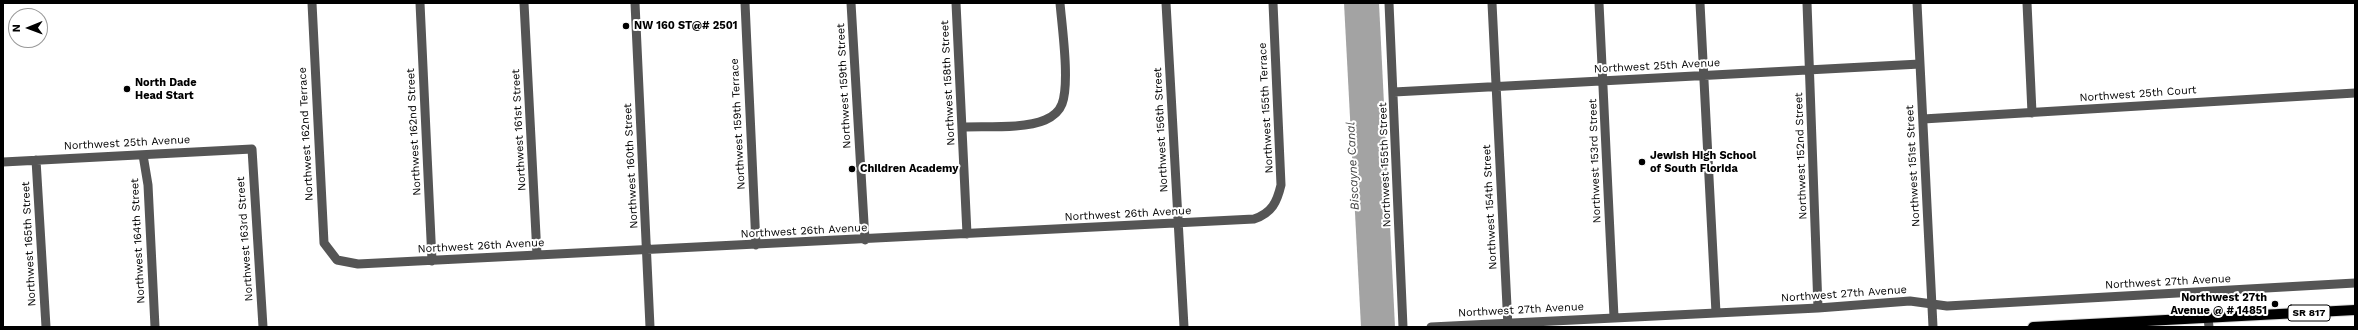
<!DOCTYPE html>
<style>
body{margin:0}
#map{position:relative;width:2358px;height:330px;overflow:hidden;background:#fff;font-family:"Work Sans",sans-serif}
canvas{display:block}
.frame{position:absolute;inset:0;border:4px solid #000;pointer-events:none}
.north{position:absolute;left:8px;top:8px;width:40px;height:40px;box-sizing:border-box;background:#fff;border:1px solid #999;border-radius:50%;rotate:269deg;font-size:11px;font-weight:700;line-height:16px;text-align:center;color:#000}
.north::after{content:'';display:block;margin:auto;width:14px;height:18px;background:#000;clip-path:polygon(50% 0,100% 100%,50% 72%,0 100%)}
</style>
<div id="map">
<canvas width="2358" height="330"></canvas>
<div class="frame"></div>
<div class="north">N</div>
</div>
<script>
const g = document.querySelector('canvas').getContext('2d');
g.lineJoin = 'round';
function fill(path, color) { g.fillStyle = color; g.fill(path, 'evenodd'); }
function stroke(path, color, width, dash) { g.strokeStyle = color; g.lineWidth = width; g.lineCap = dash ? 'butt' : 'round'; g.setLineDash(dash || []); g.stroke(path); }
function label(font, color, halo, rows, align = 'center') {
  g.font = font + ' "Work Sans",sans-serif'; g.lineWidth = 4; g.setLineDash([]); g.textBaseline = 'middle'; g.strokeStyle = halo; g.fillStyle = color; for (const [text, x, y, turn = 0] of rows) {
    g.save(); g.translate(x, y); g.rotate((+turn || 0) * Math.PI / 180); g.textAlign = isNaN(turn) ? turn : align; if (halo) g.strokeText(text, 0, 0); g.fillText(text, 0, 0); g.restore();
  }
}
fill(new Path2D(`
 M1344,3H1379L1395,327H1361Z`), '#a3a3a3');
const major = new Path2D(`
 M2033,327L2355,310`);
stroke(major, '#dbdbdb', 12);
stroke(new Path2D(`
 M312,3L324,243L337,260L358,264L1254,219C1272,213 1277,202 1281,185L1273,3
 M420,3L432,261
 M524,3L537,255
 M635,3L650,327
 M745,3L756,245
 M851,3L865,240
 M956,3L967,234
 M1166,3L1184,327
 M1389,3L1403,327
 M1492,3L1508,327
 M1599,3L1614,317
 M1700,3L1716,313
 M1807,3L1818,308
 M1917,3L1933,327
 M2027,3L2032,113
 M1394,92L1920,64
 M1923,119L2355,93
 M962,127C985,126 1024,129 1045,120C1052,117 1059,112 1062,104C1070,83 1062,27 1060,3
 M143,155L148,185L155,327
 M36,160L46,327
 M3,162L252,149L263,327
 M2208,318L2209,327
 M1431,327L1818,308L1910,301L1947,306L2355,283`), '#555', 9);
stroke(major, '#000', 10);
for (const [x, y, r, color] of [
 [626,26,4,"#000"],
 [127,89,4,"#000"],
 [1642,162,4,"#000"],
 [852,169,4,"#000"],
 [2275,304,4,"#000"]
]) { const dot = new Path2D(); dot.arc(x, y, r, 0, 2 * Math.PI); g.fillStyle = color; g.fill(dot); stroke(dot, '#fff', 1.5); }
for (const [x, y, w] of [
 [2309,313,42]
]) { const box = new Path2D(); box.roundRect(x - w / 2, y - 8, w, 16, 3); g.fillStyle = '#fff'; g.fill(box); stroke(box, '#000', 1); }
label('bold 10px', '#000', null, [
 ["SR 817",2309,313]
]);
label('bold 11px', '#000', '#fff', [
 ["NW 160 ST@# 2501",634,26],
 ["North Dade",135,83],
 ["Head Start",135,96],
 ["Jewish High School",1650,156],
 ["of South Florida",1650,169],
 ["Children Academy",860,169],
 ["Northwest 27th",2267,298,"right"],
 ["Avenue @ # 14851",2267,311,"right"]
], 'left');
label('11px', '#000', '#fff', [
 ["Northwest 25th Avenue",1657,66,-3],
 ["Northwest 158th Street",948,83,-93],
 ["Northwest 159th Street",844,86,-93],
 ["Northwest 25th Court",2138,94,-4],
 ["Northwest 155th Terrace",1266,108,-93],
 ["Northwest 159th Terrace",738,124,-93],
 ["Northwest 161st Street",519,130,-93],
 ["Northwest 156th Street",1161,130,-93],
 ["Northwest 162nd Street",414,132,-93],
 ["Northwest 162nd Terrace",306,134,-93],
 ["Northwest 25th Avenue",127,143,-3],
 ["Northwest 152nd Street",1801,156,-92],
 ["Northwest 153rd Street",1595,161,-92],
 ["Northwest 155th Street",1385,165,-92],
 ["Northwest 160th Street",631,166,-93],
 ["Northwest 151st Street",1913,166,-93],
 ["Northwest 154th Street",1490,207,-93],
 ["Northwest 26th Avenue",1128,214,-3],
 ["Northwest 26th Avenue",804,231,-3],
 ["Northwest 163rd Street",245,239,-94],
 ["Northwest 164th Street",138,241,-93],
 ["Northwest 165th Street",29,244,-93],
 ["Northwest 26th Avenue",481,246,-3],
 ["Northwest 27th Avenue",2168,282,-3],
 ["Northwest 27th Avenue",1844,294,-4],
 ["Northwest 27th Avenue",1521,310,-3]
]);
label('italic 12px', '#444', '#fff', [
 ["Biscayne Canal",1353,166,-93]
]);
</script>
